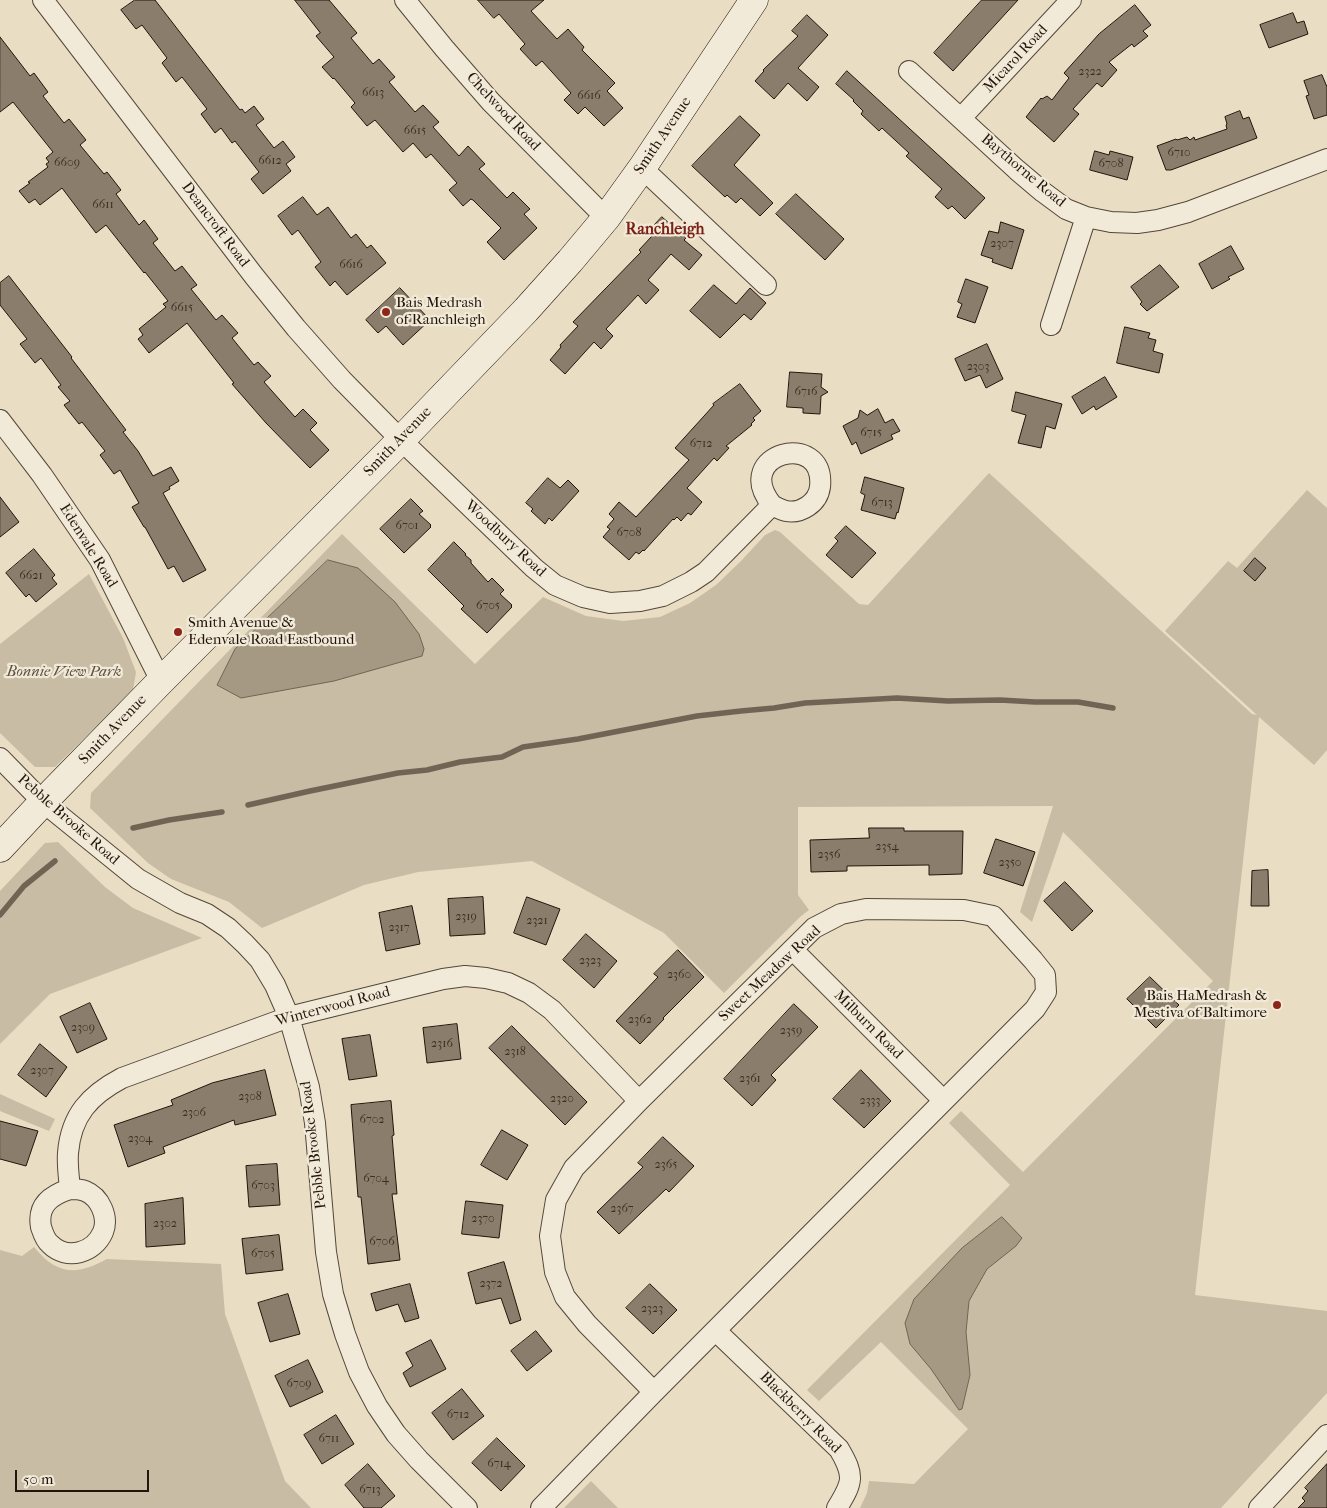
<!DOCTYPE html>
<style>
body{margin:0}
#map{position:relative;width:1327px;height:1508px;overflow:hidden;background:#e9dec3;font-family:"IM FELL French Canon",serif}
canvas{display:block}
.scale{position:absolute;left:15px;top:1470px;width:134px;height:22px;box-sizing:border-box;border:2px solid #24140b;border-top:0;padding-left:6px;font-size:15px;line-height:18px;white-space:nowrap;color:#24140b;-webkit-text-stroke:4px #f1ead8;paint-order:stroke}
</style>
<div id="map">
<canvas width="1327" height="1508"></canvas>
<div class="scale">50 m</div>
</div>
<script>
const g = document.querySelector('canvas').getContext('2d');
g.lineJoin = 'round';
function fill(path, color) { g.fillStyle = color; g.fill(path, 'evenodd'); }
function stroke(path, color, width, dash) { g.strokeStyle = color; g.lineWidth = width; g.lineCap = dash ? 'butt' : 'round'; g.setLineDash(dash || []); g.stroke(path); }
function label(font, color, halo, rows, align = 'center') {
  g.font = font + ' "IM FELL French Canon",serif'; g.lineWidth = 4.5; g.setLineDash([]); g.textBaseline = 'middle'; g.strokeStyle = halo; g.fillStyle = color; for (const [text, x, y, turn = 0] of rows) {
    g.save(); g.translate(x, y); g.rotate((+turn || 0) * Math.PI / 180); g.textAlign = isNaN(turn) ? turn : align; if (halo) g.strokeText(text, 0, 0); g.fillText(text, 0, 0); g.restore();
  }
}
fill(new Path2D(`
 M989,473L1252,714L1257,715L1165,631L1228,561L1237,568L1307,490L1327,508V750L1314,765L1259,717L1195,1295L1327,1311V1393L1221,1508H860L867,1493L869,1481L914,1484L968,1429L881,1342L819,1401L807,1390L1010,1185L949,1123L961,1111L1023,1172L1213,981L1063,832L1032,922L1020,912L1053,806L798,807V895L809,910L800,917L724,993L664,933L532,861L418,872L364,885L262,928L229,902L171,879L148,863L90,808L91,793L342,534L475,664L543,597L586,616L623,621L660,617L690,603L716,585L741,561L765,535L775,530L780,532L859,604L868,605Z
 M89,574L123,638L136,672L133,690L55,767H35L0,733V644Z
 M58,842L105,887L133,908L202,938L50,994L0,1044V891L45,843Z
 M0,1094L55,1119L49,1131L0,1111Z
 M34,1247C57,1275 76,1276 107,1259L221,1264L225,1314L285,1481L311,1508H0V1250L22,1256Z
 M591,1481L618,1508H564Z`), '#c8bca4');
const water = new Path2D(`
 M328,560L358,568L395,602L419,634L424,649L422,656L334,681L241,698L217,685L235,649Z
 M1002,1217L1022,1238L1016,1246L987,1269L969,1301L966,1332L970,1375L962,1409L959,1410L931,1369L910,1344L905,1323L914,1299L962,1248Z`);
fill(water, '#a69984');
stroke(water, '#726454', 1);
stroke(new Path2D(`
 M248,805L310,791L398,773L427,770L460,762L502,757L523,747L578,739L697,716L741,711L774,708L805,703L897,698L948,701L1000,700L1035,702H1078L1113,708
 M133,828L169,820L222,812
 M0,915L24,886L55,861`), '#726454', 5.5);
const building = new Path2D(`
 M135,0H155L240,110L242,109L245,113L254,106L264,119L256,125L274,148L283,141L295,157L286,164L291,171L263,194L251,179L259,172L235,141L232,143L221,128L215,133L201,114L207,109L182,77L176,82L162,63L167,58L142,25L136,29L121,10Z
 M295,0H329L357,33L351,38L373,64L379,59L395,77L389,82L415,112L423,105L439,122L433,127L459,156L468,146L485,164L479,169L507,198L513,192L530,209L524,214L537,228L504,260L487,242L501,228L473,200L471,199L463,206L449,190L457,183L431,154L426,158L413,143L403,152L375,120L367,126L351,107L355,103L334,78L333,79L322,67L334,57L316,36L320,33Z
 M478,0H544L531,11L557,39L568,29L584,47L582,50L615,83L607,91L623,108L604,126L585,107L578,114L564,100L571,93L542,61L536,66L520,49L525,44L499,14L494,18Z
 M982,0H1018L953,71L934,53Z
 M1135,5L1151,25L1143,31L1148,36L1134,47L1132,44L1109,62L1117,70L1102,87L1097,83L1073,109L1079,114L1054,142L1026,117L1041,98L1042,99L1047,96L1052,100L1069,78L1064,73L1099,34Z
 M1293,13L1297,23L1304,21L1308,34L1269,48L1260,25Z
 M807,15L828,35L798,68L819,87L807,101L788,83L774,99L755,81L764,71L763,70L798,36L792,31Z
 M0,37L30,76L34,73L48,92L43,96L64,123L69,119L86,140L80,145L104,174L107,172L121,190L116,194L139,225L144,220L158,239L153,243L175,271L182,266L197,285L191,289L216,320L222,315L238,333L232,338L254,365L258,362L271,376L264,382L295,417L303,409L317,423L310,430L329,450L310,468L266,423L232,384L234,383L187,323L149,353L138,339L143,335L139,329L166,307L163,304L168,301L145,272L144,273L106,225L96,233L62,188L40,205L35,199L29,203L19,191L30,183L28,182L48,167L46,164L49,162L46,158L53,152L13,102L0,112Z
 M847,71L985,198L965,219L952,206L948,209L935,197L942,189L906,156L909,153L882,128L879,131L861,114L863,111L853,101L854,100L836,84Z
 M1322,75L1327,87V115L1314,119L1306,96L1309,95L1304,81Z
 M1240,111L1243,119L1249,117L1257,138L1171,170H1166L1157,146L1176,139L1177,140L1187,137L1190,140L1194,137L1195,140L1227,129L1226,125L1227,124L1225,117Z
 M740,116L760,135L734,165L773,203L760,216L741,198L736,203L727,195L725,197L692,166Z
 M1095,151L1109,155L1110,151L1133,157L1127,180L1090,170Z
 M796,194L844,239L825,260L776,214Z
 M303,197L317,215L328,207L351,238L356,234L367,248L371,245L386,263L347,295L335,281L330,286L315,267L321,262L298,230L292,235L278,216Z
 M662,217L686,238L684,240L702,255L689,270L671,254L648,280L659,290L646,304L638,295L606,329L613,336L601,349L594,342L565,374L550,360L561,347L560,345L578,326L573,322L641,252L639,250L652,236L648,232Z
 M1001,222L1024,230L1012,269L992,262L993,259L981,255L989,231L998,233Z
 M1231,246L1244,269L1228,277L1230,279L1212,289L1199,264Z
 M1160,265L1179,287L1147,311L1140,304L1142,302L1131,287Z
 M9,276L72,357L71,358L126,430L123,432L138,451L153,476L171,467L179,481L169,487L170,489L163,493L206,570L183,582L174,566L168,569L145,527H144L132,507L139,503L120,470L114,474L100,455L105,451L82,422L79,424L64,405L70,401L58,387L61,385L41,358L35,363L20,344L27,339L0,305V283Z
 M966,279L988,287L975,323L957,317L962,304L958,302Z
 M714,285L736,304L750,288L766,303L751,320L744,314L720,338L690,311Z
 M400,288L430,320L403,345L386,326L378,333L366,320Z
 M1125,327L1150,333L1148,338L1156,340L1153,351L1163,354L1159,373L1117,363Z
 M987,344L1003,379L986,388L980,375L965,381L955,359Z
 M790,372L822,374L821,387L828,392L821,396L820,414L803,413V408L787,407Z
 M1105,377L1117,397L1096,410L1094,406L1082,414L1072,397Z
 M740,384L761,411L753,418L755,420L751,424L752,425L726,446L729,448L717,461L714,458L687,488L702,502L691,515L688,513L681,521L677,517L674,520L673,519L644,551L643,550L639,554L636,552L629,560L603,537L610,529L607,527L614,519L609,514L619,502L636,517L689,460L675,448L714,405L713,404Z
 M1016,392L1062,404L1055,429L1046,426L1041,448L1018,443L1026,415L1012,411Z
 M878,409L885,423L893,419L900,431L891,435L893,439L861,454L856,442L852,445L843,426L858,418L860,410L867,415Z
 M865,477L904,488L898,513L897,512L895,519L861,510L865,495L861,493Z
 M548,478L560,488L568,480L579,491L552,521L549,518L545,524L531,511L533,509L526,503Z
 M0,497L19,522L0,537Z
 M411,499L423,511L419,514L431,525L430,526L431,527L404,553L380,529Z
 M846,526L876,553L852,578L826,555L838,541L835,538Z
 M454,542L466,554L465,555L471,560V563L488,582L492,578L504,590L500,594L512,605L511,606L512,607L487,633L461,609L464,606L428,570Z
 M34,549L55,575L52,578L57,584L36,602L29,594L26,597L6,573Z
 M1255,558L1266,568L1255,581L1244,571Z
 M869,828H904V831H963L962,874L929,875V865L847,866V871L811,872L810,840L869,838Z
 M996,839L1035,852L1023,886L984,873Z
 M1268,870L1269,906H1251L1252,871Z
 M1065,882L1093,911L1072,931L1044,901Z
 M483,897L485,934L450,936L448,899Z
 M527,897L560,909L546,945L514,933Z
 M412,906L420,944L386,951L379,913Z
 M586,934L617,961L594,988L563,960Z
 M678,950L704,977L663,1018L664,1019L640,1044L616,1021L658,977L654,974Z
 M1150,977L1179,1005L1156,1028L1127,999Z
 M90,1003L107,1039L77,1053L60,1017Z
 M794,1004L818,1027L771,1075L776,1080L752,1106L724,1079Z
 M457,1024L461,1059L427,1063L423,1028Z
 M512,1026L587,1102L565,1125L489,1048Z
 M370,1035L377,1076L349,1080L342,1039Z
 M40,1044L67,1067L46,1097L18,1075Z
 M265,1070L276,1115L235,1125L234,1120L163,1147L165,1153L128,1167L114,1125L173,1105L171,1100L212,1083Z
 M861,1070L891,1101L864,1128L833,1099Z
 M391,1101L394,1135L392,1136L397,1194H392L400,1260L368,1264L361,1197H358L351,1105Z
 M0,1121L38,1131L26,1166L0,1159Z
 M502,1130L528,1145L507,1180L481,1165Z
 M663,1137L694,1166L669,1192L666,1189L619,1234L597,1212L643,1167L638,1163Z
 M277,1164L280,1205L249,1207L246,1166Z
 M183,1198L185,1244L146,1247L145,1204Z
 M466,1201L503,1205L499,1238L462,1234Z
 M279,1235L283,1270L246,1274L242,1239Z
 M504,1262L521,1320L510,1324L501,1298L476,1304L468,1273Z
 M410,1284L419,1318L405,1322L398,1304L376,1311L371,1294Z
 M650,1284L677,1310L653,1334L626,1308Z
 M288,1294L300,1334L270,1342L258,1303Z
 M536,1331L552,1351L527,1371L511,1351Z
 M431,1340L446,1369L410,1387L403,1373L413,1366L406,1353Z
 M308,1360L323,1392L290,1407L275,1376Z
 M462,1389L484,1416L453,1440L432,1413Z
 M336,1415L354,1444L322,1464L304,1435Z
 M497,1438L525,1466L501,1491L472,1463Z
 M368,1464L395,1496L381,1508H364L345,1485Z
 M1327,1464V1508H1298L1305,1501L1302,1498L1308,1491L1305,1488Z`);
fill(building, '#8a7d6b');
stroke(building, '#24140b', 1);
const minor = new Path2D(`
 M43,0L254,276L296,328L342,380L401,440L534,568L555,585L583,597L610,603L640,601L663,596L691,582L706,572L772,505C730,453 826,429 820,487C818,503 801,514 786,511C781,510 776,507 772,505
 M405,0L444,48L491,102L606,218
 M909,71L1017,170L1043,192L1066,209L1086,217L1111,222L1137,223L1158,220L1188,212L1327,159
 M961,118L1071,0
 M642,168L766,285
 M1051,325L1086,217
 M0,420L42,475L100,560L161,681
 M0,758L43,802L138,879L180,903L207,914L228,928L245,944L260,960L275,985L289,1017L309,1087L315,1123L326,1252L333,1294L345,1334L359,1372L377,1406L396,1434L419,1460L467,1508
 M793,950L943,1100
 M70,1189C74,1189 80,1189 85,1191C100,1197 109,1217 103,1232C94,1253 67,1261 50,1244C45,1240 43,1233 41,1227C37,1205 51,1195 70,1189C69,1177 67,1165 68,1153C71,1115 90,1095 122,1078L289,1017L443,979L465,976L486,978L508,983L529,993L552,1010L639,1101
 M716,1331L839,1449C855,1476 853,1482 837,1508
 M541,1508L654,1392L1035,1009L1046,992L1045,975L1033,960L993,916L964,910L866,909L841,914L814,928L639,1101L574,1168L556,1200L550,1236L555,1272L565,1297L587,1324L654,1392
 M1259,1508L1327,1435`);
const secondary = new Path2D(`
 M0,848L43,802L161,681L401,440L526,310L570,261L606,218L642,168L754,0`);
stroke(minor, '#554639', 22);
stroke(secondary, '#24140b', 29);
stroke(minor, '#f1ead8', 20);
stroke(secondary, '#f1ead8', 28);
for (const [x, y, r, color] of [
 [386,312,5,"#8f2418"],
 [178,632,5,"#8f2418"],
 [1277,1005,5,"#8f2418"]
]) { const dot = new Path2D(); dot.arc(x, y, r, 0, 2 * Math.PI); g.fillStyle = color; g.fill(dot); stroke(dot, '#f1ead8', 2); }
label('12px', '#3e2e23', null, [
 ["2322",1090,72],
 ["6613",373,93],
 ["6616",589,96],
 ["6615",415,131],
 ["6710",1179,153],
 ["6612",270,161],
 ["6609",67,163],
 ["6708",1111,164],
 ["6611",103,205],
 ["2307",1002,244],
 ["6616",351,265],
 ["6615",182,308],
 ["2303",978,367],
 ["6716",806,392],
 ["6715",871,433],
 ["6712",701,444],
 ["6713",882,503],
 ["6701",407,526],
 ["6708",629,533],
 ["6621",31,576],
 ["6705",488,606],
 ["2354",887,847],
 ["2356",829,855],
 ["2350",1010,863],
 ["2319",466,917],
 ["2321",537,921],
 ["2317",399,928],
 ["2323",590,961],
 ["2360",679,975],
 ["2362",640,1020],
 ["2309",83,1028],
 ["2359",791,1031],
 ["2316",442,1044],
 ["2318",515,1052],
 ["2307",42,1071],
 ["2361",750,1079],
 ["2308",250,1097],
 ["2320",562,1099],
 ["2333",870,1101],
 ["2306",194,1113],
 ["6702",372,1120],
 ["2304",140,1139],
 ["2365",666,1165],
 ["6704",376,1179],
 ["6703",263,1186],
 ["2367",622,1209],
 ["2370",483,1219],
 ["2302",165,1224],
 ["6706",382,1242],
 ["6705",263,1254],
 ["2372",491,1284],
 ["2323",652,1309],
 ["6709",299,1384],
 ["6712",458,1415],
 ["6711",329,1439],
 ["6714",499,1464],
 ["6713",370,1490]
]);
label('15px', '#24140b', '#f1ead8', [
 ["Micarol Road",1016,59,-47],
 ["Chelwood Road",503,112,47],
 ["Smith Avenue",663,136,-56],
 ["Baythorne Road",1023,171,40],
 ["Deancroft Road",215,225,53],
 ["Smith Avenue",398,442,-46],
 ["Woodbury Road",505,539,43],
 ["Edenvale Road",88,546,58],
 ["Smith Avenue",113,730,-46],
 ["Pebble Brooke Road",68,820,41],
 ["Sweet Meadow Road",770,974,-43],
 ["Winterwood Road",333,1007,-15],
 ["Milburn Road",868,1025,45],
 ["Pebble Brooke Road",314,1145,-97],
 ["Blackberry Road",800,1413,45]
]);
label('15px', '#24140b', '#f1ead8', [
 ["Bais Medrash",396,303],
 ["of Ranchleigh",396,320],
 ["Smith Avenue &",188,623],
 ["Edenvale Road Eastbound",188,640],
 ["Bais HaMedrash &",1267,996,"right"],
 ["Mestiva of Baltimore",1267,1013,"right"]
], 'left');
label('italic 15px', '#5d4f41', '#f1ead8', [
 ["Bonnie View Park",64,672]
]);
label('bold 16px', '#7a1f14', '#f1ead8', [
 ["Ranchleigh",665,230]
]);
</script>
